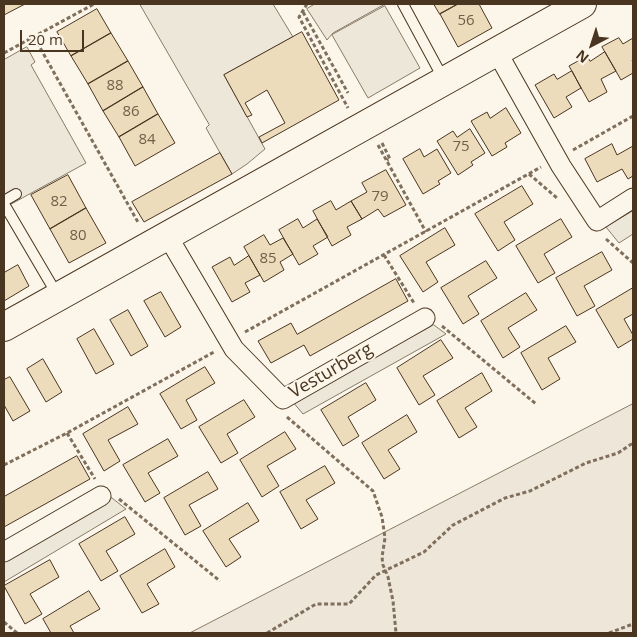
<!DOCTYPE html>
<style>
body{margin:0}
#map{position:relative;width:637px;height:637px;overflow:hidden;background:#fbf6e9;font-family:"Open Sans",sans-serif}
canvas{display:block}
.frame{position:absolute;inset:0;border:5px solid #4a3520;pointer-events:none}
.north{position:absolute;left:567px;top:20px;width:50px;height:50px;-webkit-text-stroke:4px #fbf6e9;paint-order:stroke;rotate:220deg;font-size:14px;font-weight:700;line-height:20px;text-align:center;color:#4a3520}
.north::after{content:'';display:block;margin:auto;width:18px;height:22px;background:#4a3520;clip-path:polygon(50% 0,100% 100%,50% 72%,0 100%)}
.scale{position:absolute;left:20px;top:30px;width:64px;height:22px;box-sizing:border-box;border:2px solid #4a3520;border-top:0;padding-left:6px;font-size:15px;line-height:18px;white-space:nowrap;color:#4a3520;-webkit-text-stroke:4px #fbf6e9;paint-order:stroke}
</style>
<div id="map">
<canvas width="637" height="637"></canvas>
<div class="frame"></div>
<div class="north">N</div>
<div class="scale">20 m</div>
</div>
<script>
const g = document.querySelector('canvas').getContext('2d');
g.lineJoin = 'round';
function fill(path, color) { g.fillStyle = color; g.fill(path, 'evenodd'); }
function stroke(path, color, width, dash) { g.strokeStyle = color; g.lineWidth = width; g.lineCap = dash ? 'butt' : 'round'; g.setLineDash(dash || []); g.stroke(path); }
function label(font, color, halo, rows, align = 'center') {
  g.font = font + ' "Open Sans",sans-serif'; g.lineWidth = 4; g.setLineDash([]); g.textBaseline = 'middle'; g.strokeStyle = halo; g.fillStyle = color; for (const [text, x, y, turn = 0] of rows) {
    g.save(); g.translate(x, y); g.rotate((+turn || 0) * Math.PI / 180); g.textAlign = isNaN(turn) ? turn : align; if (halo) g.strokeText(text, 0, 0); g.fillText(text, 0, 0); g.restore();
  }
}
const green = new Path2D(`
 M315,4H385L333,33L327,40L307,9Z
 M633,404V633H190Z`);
fill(green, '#ede6d9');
stroke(green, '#887966', 1);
const parking = new Path2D(`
 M140,4H273L293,37L224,75L265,149L247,164L232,174L206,128L209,125Z
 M385,6L420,68L368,98L332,35Z
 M27,47L35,62L31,65L86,163L4,208V60Z
 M633,211V234L619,243L606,227Z
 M434,325L446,334L303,414L293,402Z
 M112,498L126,509L4,582V562Z`);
fill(parking, '#ede7d9');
stroke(parking, '#887966', 1);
const building = new Path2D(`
 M4,4H25L4,15Z
 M434,4H458L440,14Z
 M458,4H479L492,28L458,47L440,14Z
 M97,9L111,33L71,56L57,32Z
 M302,32L339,100L262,143L259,137L285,123L267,90L245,103L252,115L247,117L224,75Z
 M111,33L128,61L88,84L71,56Z
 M619,38L623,44L633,38V59L632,60L633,62V73L621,80L602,47Z
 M605,52L616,71L601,79L607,92L589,102L569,66L587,56L590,61Z
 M128,61L143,87L103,111L88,84Z
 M572,71L581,88L566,97L572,107L554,118L535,85L554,74L557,79Z
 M143,87L158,114L119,137L103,111Z
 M506,108L521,133L505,143L507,147L492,156L471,121L487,112L490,118Z
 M158,114L175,143L135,166L119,137Z
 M470,129L485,153L471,162L473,165L458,175L437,141L453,131L457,137Z
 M612,144L617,155L633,146V176L628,179L622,169L597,182L585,159Z
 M420,149L424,157L437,149L451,173L438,181L440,184L423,194L403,159Z
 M220,153L232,174L144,222L132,202Z
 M386,170L406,205L384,217L378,209L362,219L351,201L367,192L362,183Z
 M68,175L86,208L50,229L31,195Z
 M522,186L533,204L504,222L515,240L498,251L475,214Z
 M331,201L336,210L351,201L362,219L347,227L351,235L332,246L313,211Z
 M86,208L106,243L69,263L50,229Z
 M298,219L303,228L317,219L328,237L313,246L318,254L299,265L279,230Z
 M561,219L572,237L544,254L555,273L538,283L516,246Z
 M445,228L455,245L426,262L438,282L423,292L400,256Z
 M264,235L270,245L283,238L293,254L280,262L284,270L264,282L244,247Z
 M602,252L612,270L584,286L595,306L577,316L556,278Z
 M249,256L260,275L245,283L250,292L232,302L212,267L230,257L234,265Z
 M486,261L497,278L468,296L479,314L463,324L441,288Z
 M18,265L29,286L4,301V273Z
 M396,279L408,301L310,356L304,345L271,363L258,341L291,323L297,334Z
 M633,288V314L624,319L633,335V339L618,348L596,310Z
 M161,292L181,327L165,337L144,301Z
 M526,293L537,310L508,328L520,347L503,358L481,321Z
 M128,310L148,346L131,356L110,320Z
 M566,326L576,342L548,358L560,379L542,390L521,353Z
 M94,329L114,364L96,374L77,339Z
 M441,340L453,358L423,376L435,395L419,405L397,368Z
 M43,359L62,392L46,402L27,369Z
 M205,367L215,383L186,400L197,420L181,429L160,394Z
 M482,373L492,391L465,408L477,427L459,438L437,401Z
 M10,377L30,411L13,421L4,405V380Z
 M366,383L376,400L348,417L359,436L343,446L321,410Z
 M244,400L255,417L227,434L238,453L221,463L199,427Z
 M128,407L138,424L108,440L120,461L104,471L83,434Z
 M407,415L417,432L388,450L400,469L384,479L362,443Z
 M285,432L296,449L267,466L279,486L262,497L240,460Z
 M168,439L178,456L148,473L160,493L145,502L123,465Z
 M77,456L90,479L4,527V497Z
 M325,466L335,483L306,500L318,519L301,529L280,492Z
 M208,472L218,489L189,505L201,526L185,535L164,498Z
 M248,503L259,521L229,539L241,557L226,567L203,531Z
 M125,517L135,534L106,551L118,571L101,581L79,544Z
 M165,549L175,567L147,584L159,604L142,613L120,576Z
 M50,560L59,577L30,594L42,614L25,624L4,586Z
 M89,591L100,609L70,626L74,633H51L43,619Z`);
fill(building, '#ecdcbc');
stroke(building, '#4a3520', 1);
const lane = new Path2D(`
 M403,4L444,80
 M4,201L16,194
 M4,204L58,296`);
const street = new Path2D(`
 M497,52L561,166L597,221L633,198
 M167,235L234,349L283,399L425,318
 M4,552L101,496`);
const secondary = new Path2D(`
 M4,327L582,4`);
stroke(lane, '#4a3520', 12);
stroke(street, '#4a3520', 21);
stroke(secondary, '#4a3520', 30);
stroke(new Path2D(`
 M307,4L299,17L348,108
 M303,12L348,93
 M34,37L139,224
 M4,53L94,4
 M382,143L390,159L387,160
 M378,145L426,232
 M573,150L633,116
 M529,174L557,198
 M606,239L633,263
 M384,255L414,303
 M442,326L536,404
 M245,332L541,167
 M287,417L373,491L382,517L385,538L382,557L383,565L388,577L393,601L396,633
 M67,433L95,479
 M4,465L67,433L214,352
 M119,499L220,581
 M4,622L17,633
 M267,633L316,604H349L376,575L424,552L453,525L505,498L530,491L586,463L618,453L633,443
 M609,633L633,624`), '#7f6f5c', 3, [4, 2.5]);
stroke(lane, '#fbf6e9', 10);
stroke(street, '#fbf6e9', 19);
stroke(secondary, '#fbf6e9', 28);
label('15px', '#725f47', null, [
 ["56",466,21],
 ["88",115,86],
 ["86",131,112],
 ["84",147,140],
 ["75",461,147],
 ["79",380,197],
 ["82",59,202],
 ["80",78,236],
 ["85",268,259]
]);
label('18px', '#4a3520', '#fbf6e9', [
 ["Vesturberg",331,371,-30]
]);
</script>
